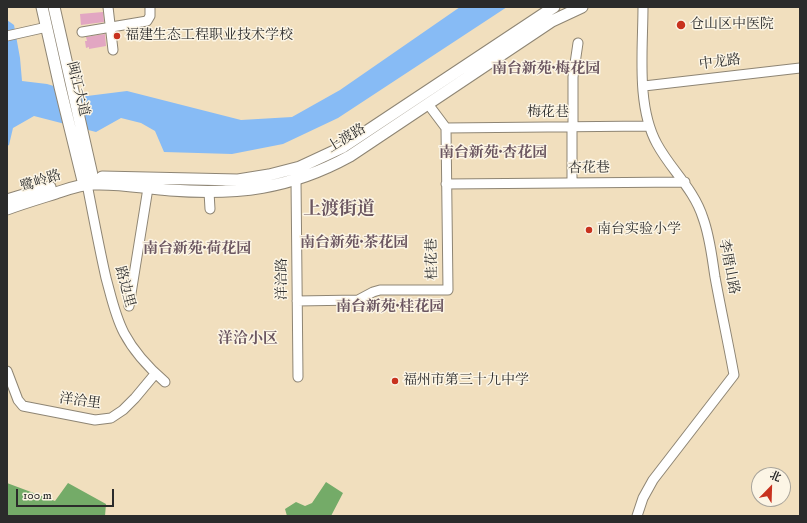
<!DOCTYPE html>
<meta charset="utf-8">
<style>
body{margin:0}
#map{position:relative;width:807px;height:523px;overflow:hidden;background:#f1dfbe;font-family:"IM FELL DW Pica","Noto Serif SC",serif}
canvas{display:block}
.frame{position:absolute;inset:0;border:8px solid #2b2b2b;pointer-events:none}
.north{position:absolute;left:751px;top:467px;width:40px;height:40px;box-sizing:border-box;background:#fcf5e5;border:1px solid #a8a49b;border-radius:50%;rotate:23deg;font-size:11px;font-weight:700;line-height:16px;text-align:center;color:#2b2b2b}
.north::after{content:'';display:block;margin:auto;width:14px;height:18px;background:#c8321e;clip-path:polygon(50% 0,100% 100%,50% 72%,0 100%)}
.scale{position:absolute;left:16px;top:489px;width:98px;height:18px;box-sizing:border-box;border:2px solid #2b2b2b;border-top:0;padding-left:5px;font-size:12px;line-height:14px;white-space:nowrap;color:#2b2b2b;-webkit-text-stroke:3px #fcf5e5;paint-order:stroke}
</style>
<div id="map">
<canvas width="807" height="523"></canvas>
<div class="frame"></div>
<div class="north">北</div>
<div class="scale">100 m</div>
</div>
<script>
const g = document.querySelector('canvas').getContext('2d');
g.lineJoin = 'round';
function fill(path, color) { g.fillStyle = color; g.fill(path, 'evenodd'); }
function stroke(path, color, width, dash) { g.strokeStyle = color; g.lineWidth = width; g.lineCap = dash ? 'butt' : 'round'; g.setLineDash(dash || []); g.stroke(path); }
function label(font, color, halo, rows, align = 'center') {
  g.font = font + ' "IM FELL DW Pica","Noto Serif SC",serif'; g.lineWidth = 3; g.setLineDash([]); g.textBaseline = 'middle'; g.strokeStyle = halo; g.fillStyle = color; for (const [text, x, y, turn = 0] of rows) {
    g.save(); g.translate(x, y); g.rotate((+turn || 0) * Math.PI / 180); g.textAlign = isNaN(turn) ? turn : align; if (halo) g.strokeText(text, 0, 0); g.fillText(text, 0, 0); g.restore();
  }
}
fill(new Path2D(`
 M326,482L343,493L331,516H287L285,509L296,502L305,506L312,503Z
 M7,483L55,501L68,483L106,504L105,516H7Z`), '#74ab68');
fill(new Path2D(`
 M460,7H507L338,118L283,144L232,154L164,152L155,131L141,123L121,118L96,132L34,116L13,128L9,145L7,146V20L14,25L20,58L22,81L47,84L87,96L127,91L241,120L292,117L340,90Z`), '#87bbf5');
fill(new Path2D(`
 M103,12L104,22L81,25L80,14Z
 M105,34L106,46L89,49V47L86,48L85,41H87L86,37Z`), '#e2a6c2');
const minor = new Path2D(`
 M108,7L113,50
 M82,32L147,21L150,16V7
 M7,36L47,27
 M644,86L800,68
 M572,127V183
 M573,127V77L578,43
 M446,128L649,126
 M296,180L298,377
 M87,184C93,215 99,247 106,278C111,296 115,316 124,333C134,352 149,368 165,382
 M446,184L685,182
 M209,192L210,209
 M297,301L358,300L373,292L380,290H448L446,128L428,104
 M129,306L148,188
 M7,371L18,400L23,406L95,420L111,418L123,410L135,398L155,374
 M637,516L643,498L653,480L734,375C728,342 721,310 715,277C712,258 710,237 703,218C694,189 671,170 657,144C636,106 643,49 643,7`);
const major = new Path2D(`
 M42,7L60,87L84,185
 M54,7L94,184
 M102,177L238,180L269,175L300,167L343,147L554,7
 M7,200L50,187
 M7,209C23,203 40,198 56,193C68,189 81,184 94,184C120,183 145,188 170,190C237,195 290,189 350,156L552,21L582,7`);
stroke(minor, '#8e8574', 11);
stroke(major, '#8e8574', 13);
stroke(minor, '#fff', 9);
stroke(major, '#fff', 11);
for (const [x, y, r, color] of [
 [681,25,5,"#c8321e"],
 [117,36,4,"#c8321e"],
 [589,230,4,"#c8321e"],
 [395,381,4,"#c8321e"]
]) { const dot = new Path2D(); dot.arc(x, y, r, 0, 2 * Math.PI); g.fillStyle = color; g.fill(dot); stroke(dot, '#fcf5e5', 1.5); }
label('14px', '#2b2b2b', '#fcf5e5', [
 ["仓山区中医院",690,25],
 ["福建生态工程职业技术学校",125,36],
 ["南台实验小学",597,230],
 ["福州市第三十九中学",403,381]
], 'left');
label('14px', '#2b2b2b', '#fcf5e5', [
 ["中龙路",720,63,-7],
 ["闽江大道",77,89,76],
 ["梅花巷",548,113],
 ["上渡路",347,139,-31],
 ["杏花巷",589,169,-1],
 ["鹭岭路",41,182,-18],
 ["桂花巷",433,259,-91],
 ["李厝山路",728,267,79],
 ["洋洽路",283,279,-90],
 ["路边里",124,287,75],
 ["洋洽里",80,402,8]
]);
label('bold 15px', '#6b5660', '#fcf5e5', [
 ["南台新苑·梅花园",546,70],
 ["南台新苑·杏花园",493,154],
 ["南台新苑·茶花园",354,244],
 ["南台新苑·荷花园",197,250],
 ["南台新苑·桂花园",390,308],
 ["洋洽小区",248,340]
]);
label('bold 18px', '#6b5660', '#fcf5e5', [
 ["上渡街道",339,210]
]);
</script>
